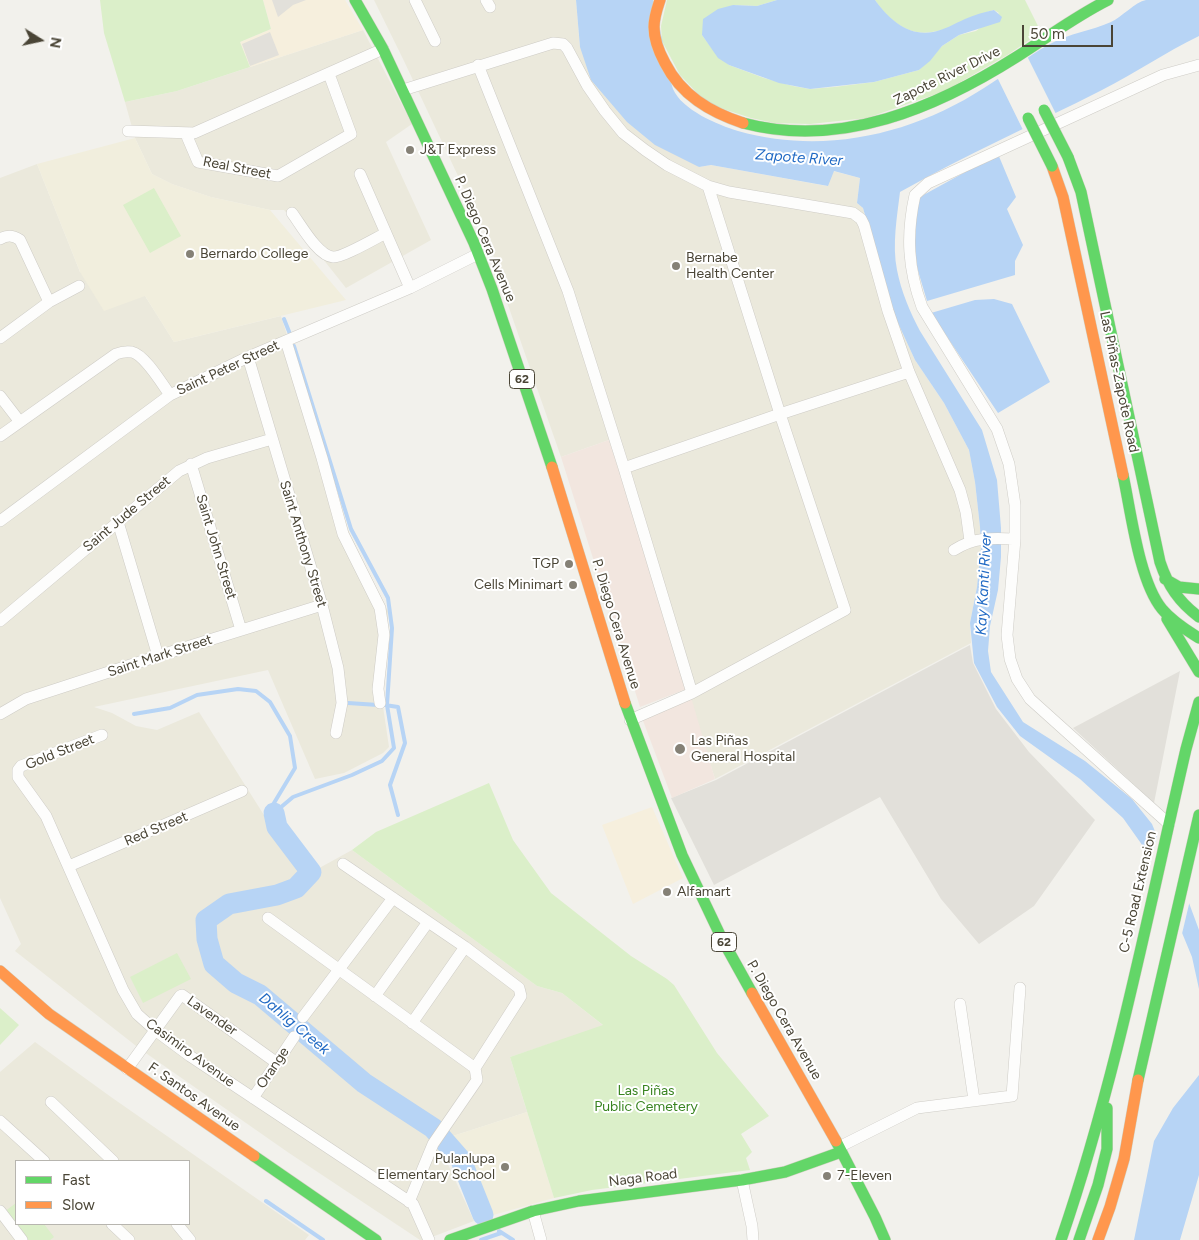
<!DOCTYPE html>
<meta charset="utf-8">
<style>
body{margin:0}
#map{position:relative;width:1199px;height:1240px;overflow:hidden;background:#f2f1ec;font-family:Figtree,sans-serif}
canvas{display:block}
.legend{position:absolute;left:15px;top:1160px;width:175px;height:65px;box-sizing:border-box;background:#fff;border:1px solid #b7b5af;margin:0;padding:6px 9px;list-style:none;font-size:15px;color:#4a4536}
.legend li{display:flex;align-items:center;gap:10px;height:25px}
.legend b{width:25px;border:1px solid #b7b5af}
.north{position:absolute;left:15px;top:15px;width:50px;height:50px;-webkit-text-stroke:4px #fff;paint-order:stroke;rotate:100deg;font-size:14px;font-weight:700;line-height:20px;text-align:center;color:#4a4536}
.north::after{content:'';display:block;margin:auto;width:18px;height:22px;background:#4a4536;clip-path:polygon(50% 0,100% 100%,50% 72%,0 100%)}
.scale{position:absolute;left:1022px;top:25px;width:91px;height:22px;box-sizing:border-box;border:2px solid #4a4536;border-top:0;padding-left:6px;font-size:15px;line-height:18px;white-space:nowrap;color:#4a4536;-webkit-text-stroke:4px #fff;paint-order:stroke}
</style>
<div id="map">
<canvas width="1199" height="1240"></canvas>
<ul class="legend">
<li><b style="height:6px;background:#63d668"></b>Fast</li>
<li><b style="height:6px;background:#ff974d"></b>Slow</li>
</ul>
<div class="north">N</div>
<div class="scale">50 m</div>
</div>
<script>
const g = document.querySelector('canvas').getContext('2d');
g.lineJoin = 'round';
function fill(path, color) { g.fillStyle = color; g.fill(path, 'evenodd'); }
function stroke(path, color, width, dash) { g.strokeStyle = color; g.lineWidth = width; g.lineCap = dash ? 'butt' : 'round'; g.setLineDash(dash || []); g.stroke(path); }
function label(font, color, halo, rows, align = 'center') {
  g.font = font + ' Figtree,sans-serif'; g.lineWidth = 4; g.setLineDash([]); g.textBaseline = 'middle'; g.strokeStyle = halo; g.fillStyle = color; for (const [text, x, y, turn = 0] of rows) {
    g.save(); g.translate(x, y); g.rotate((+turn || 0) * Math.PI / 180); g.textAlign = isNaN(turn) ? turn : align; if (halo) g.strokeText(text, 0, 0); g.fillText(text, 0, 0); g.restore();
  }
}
fill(new Path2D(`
 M374,0H576L580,47L699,167L711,165L827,186L833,171L860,178L857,203L863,208L892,310L915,360L944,403L969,450L975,482L980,527L981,547L977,587L970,623L971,643L715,779L609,440L561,457L508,305L490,244L404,61Z
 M363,30L412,124L386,142L431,240L346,288L284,210H270L211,197L172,184L152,174L135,138L125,102L177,91Z
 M37,164L80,272L145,296L174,342L281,316L349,532L388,611V635L381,693L389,747L383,753L344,773L315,779L268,670L94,707L112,713L136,726L157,730L199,712L303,877L352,850L537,986L562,993L604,1026L510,1057L527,1112L453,1136L440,1147L474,1221L424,1240H420L289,1153L140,1049L15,951L21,944L0,898V178Z
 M35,1042L111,1097L309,1235L305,1240H0V1072ZM16,1161H189V1224H16Z`), '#ebe9dc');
fill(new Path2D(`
 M263,0H345L363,30L250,67L240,42L271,29Z
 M652,807L683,878L633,904L602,825Z`), '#f6efdd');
fill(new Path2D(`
 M272,0H306L293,5L278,17Z
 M270,32L279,55L250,66L242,44Z
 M970,645L973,663L996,709L1029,752L1095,820L1034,906L979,944L941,899L880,797L714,885L671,798L716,780Z
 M1180,671L1154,803L1073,728Z`), '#e2e0da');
fill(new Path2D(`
 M135,138L152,174L172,184L211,197L270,210L346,300L174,342L145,296L104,311L80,272L37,164Z
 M527,1112L554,1198L486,1217L453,1136Z`), '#f1eedd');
fill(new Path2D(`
 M609,440L689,688L640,707L561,457Z
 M691,697L715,779L672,798L642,718Z`), '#f2e6df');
fill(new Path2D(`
 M100,0H263L271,29L240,42L250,67L177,91L125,102L104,33Z
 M667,0H777L757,6L733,5L702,35L710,46L729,65L764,78L793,86L810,89L834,87L874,82L919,70L942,46L959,35L976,31L999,13L994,10C973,15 954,29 932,32C908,37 887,18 875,0H1025L1041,32L1009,54L945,91L867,118L810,124L774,123L751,118L717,107L703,99L680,75L662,41L661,26Z
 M154,188L181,236L150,253L123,205Z
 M489,783L513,840L551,893L631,956L667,979L674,985L717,1053L769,1116L741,1134L752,1152L746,1158L750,1170L592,1190L554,1198L510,1057L603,1025L562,993L537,986L352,850L376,832Z
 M177,953L191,979L143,1003L130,977Z
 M0,1008L19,1025L0,1045Z
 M16,1203V1224H44L54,1237L50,1240H25L4,1212Z`), '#dbefc9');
fill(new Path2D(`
 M576,0H653C658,21 663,42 667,63C669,71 670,81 673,89C682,110 718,125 738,131C823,155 911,135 984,88C1007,74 1027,56 1050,44C1070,33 1091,31 1111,22C1122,17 1135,2 1146,0C1163,0 1182,0 1199,0V36C1166,52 1135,73 1102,90C1035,124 965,155 900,192C897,217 892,245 897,270C901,291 910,312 920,331L982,430L997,480L1001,528V557L998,590L990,626L988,651L991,672L1023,722L1085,761L1132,799L1152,824L1173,876L1189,903L1199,930V989L1192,957L1180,928L1145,849L1123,818L1080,779L1020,736L997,707L974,663L970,623L977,587L981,547L980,527L975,482L969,450L944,403L915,360L892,310L863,208L857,203L860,178L834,171L828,186L711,165L699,167L655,145L627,122L591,80L580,47Z
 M777,0H875C888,18 908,37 933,32C944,30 954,24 965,19C974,15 984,12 994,10L1002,17L1000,22L959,35L942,46L930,61L919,70L874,82L810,89L779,83L729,65L718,58L702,35L703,19L718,9L733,5L757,6Z
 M998,154L1016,197L1007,209L1023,245L1015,261V275L927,301L913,254L918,198Z
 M994,299L1012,304L1050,382L998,413L931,313L975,300Z
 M1199,1075V1175L1180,1240H1134L1154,1141L1173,1108Z`), '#b7d4f5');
fill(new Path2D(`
 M1027,56L1057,116L1024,132L997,77Z
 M1158,832L1175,875L1190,900L1181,938L1149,866Z`), '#f2f1ec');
stroke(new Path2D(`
 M284,319L290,334
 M348,703L378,705
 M385,705L398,707L405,743L390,785L398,815
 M134,714L170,708L197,695L238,689L256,691L270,702L290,736L295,768L274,803V813
 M274,813L293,797L352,775L382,761L394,748L387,705L392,628L388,598L351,529L294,346
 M266,1201L323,1240
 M499,1231L513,1240
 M481,1240L501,1233`), '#b7d4f5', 4);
stroke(new Path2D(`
 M274,813L277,827L311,872L296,888L277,895L229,904L206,920L207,939L214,964L236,983L260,995L364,1083L433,1128L461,1160L483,1215`), '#b7d4f5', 21);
const street = new Path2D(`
 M415,0L435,41
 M486,0L490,7
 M478,65L568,291L624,468L692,693
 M403,90L553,43L563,44L567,48L587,85L605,111L623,133L645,150L667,165L708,186L729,192L853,213L861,219L864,225L888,311L909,372L960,490L966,512L970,541
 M128,131L194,133L383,49
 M186,134L198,162L278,176L351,134L329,74
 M360,174L410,288
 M292,213C301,225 318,256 333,257C342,258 376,238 386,233
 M0,239C7,235 13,235 20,240L49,302
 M0,338L49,302L79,286
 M286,341L322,458L343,534L380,608L384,635L378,689L380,703
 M248,357L322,605L338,668L342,703L336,733
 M0,396L20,422
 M0,436L116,354C121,352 126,351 132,352C145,355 162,384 170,395
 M191,464L241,630
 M624,468L780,414L909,372
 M0,521L170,395L248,357L410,288L478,254
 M118,522L158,656
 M954,550C974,537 991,538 1015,539
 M0,621L179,471L207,458L272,439
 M0,714L26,699L158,656L322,605
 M630,720L692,693L845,610L780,414L708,186
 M102,735L21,766L18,770V777L46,816L123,990L137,1014L155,1030L190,1056L413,1204L429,1240
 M1169,824L1030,699L1017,679L1010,659L1007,635L1015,539V505L1009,464L997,429L922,307C908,269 906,235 915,195L928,183L1163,75L1199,65
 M343,864L465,947L519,988L521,996L475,1068
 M69,866L242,791
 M268,918L475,1068L477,1080L433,1144L409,1202
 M375,996L428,922
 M960,1004L974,1100
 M303,1017L393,898
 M412,1023L465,947
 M127,1069L180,996L182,995L277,1063
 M253,1098L294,1037
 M51,1102L113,1161
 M0,1121L44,1161
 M839,1147L917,1108L1012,1096L1020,988
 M742,1180L752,1226L753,1240
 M0,1211L22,1240
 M533,1211L541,1240
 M112,1224L129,1240
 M177,1224L190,1240`);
const fast = new Path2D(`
 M355,0L383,49L474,243L492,289L552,467
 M743,123C841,149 936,108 1018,56C1048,37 1076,16 1108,0
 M1068,157L1081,192L1160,562C1168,586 1179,602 1199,617
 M1123,475C1131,512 1139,581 1162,609C1172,621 1186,630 1199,638
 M1165,579L1179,587L1199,589
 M1167,619L1199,672
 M625,703L682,855L722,939L752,993
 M1138,1080L1199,815
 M836,1141L875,1217L885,1240
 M254,1156L376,1240
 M450,1240L533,1211L579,1201L742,1180L785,1172L841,1152
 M1061,1240C1116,1080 1148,913 1186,749L1199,702
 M1079,1240L1098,1185L1107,1149V1108`);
const slow = new Path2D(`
 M660,0C657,9 654,17 654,27C654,40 659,52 665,63C681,95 710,112 743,123
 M1052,166L1063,197L1123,475
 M552,467L625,703
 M0,971L49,1014L254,1156
 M752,993L836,1141
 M1098,1240L1110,1207L1124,1159L1138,1080`);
stroke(street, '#ceccc6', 12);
stroke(fast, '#d2d0c2', 12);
stroke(slow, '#d2d0c2', 12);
stroke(street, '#fdfdfc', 11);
stroke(fast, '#63d668', 11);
stroke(slow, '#ff974d', 11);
const fastBridge = new Path2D(`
 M1044,110L1068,157
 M1028,118L1052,166`);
stroke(fastBridge, '#d2d0c2', 12, []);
stroke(fastBridge, '#63d668', 11);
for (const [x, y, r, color] of [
 [410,150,5,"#858176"],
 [190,254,5,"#858176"],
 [676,266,5,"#858176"],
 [569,564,5,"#858176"],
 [573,585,5,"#858176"],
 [680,749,6,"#858176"],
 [667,892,5,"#858176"],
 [505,1167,5,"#858176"],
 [827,1176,5,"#858176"]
]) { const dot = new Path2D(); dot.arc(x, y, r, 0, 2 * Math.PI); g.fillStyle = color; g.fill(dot); stroke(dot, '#fff', 2); }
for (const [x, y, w] of [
 [522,379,25],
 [724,942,25]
]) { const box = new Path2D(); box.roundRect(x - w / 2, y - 9.5, w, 19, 4); g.fillStyle = '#fff'; g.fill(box); stroke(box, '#4a4536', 1); }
label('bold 12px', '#4a4536', null, [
 ["62",522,379],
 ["62",724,942]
]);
label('14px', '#4a4536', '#fff', [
 ["Zapote River Drive",947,76,-26],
 ["Real Street",237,168,11],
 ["P. Diego Cera Avenue",485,239,67],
 ["Saint Peter Street",228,368,-25],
 ["Las Piñas-Zapote Road",1119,382,78],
 ["Saint Jude Street",127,514,-40],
 ["Saint Anthony Street",303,544,73],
 ["Saint John Street",216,547,73],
 ["P. Diego Cera Avenue",616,624,73],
 ["Saint Mark Street",160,656,-18],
 ["Gold Street",60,752,-22],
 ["Red Street",156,829,-23],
 ["C-5 Road Extension",1138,892,-77],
 ["Lavender",212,1016,35],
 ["P. Diego Cera Avenue",784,1020,60],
 ["Casimiro Avenue",190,1053,36],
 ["Orange",273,1068,-56],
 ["F. Santos Avenue",194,1097,35],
 ["Naga Road",643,1178,-7]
]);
label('14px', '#4a4536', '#fff', [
 ["J&T Express",420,150],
 ["Bernardo College",200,254],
 ["Bernabe",686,258],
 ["Health Center",686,274],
 ["TGP",559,564,"right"],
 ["Cells Minimart",563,585,"right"],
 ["Las Piñas",691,741],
 ["General Hospital",691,757],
 ["Alfamart",677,892],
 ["Pulanlupa",495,1159,"right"],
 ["Elementary School",495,1175,"right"],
 ["7-Eleven",837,1176]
], 'left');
label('14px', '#398421', '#fff', [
 ["Las Piñas",646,1091],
 ["Public Cemetery",646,1107]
]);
label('italic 15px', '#216ac4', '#fff', [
 ["Zapote River",799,158,4],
 ["Kay Kanti River",984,584,-87],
 ["Dahlig Creek",294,1024,40]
]);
</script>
